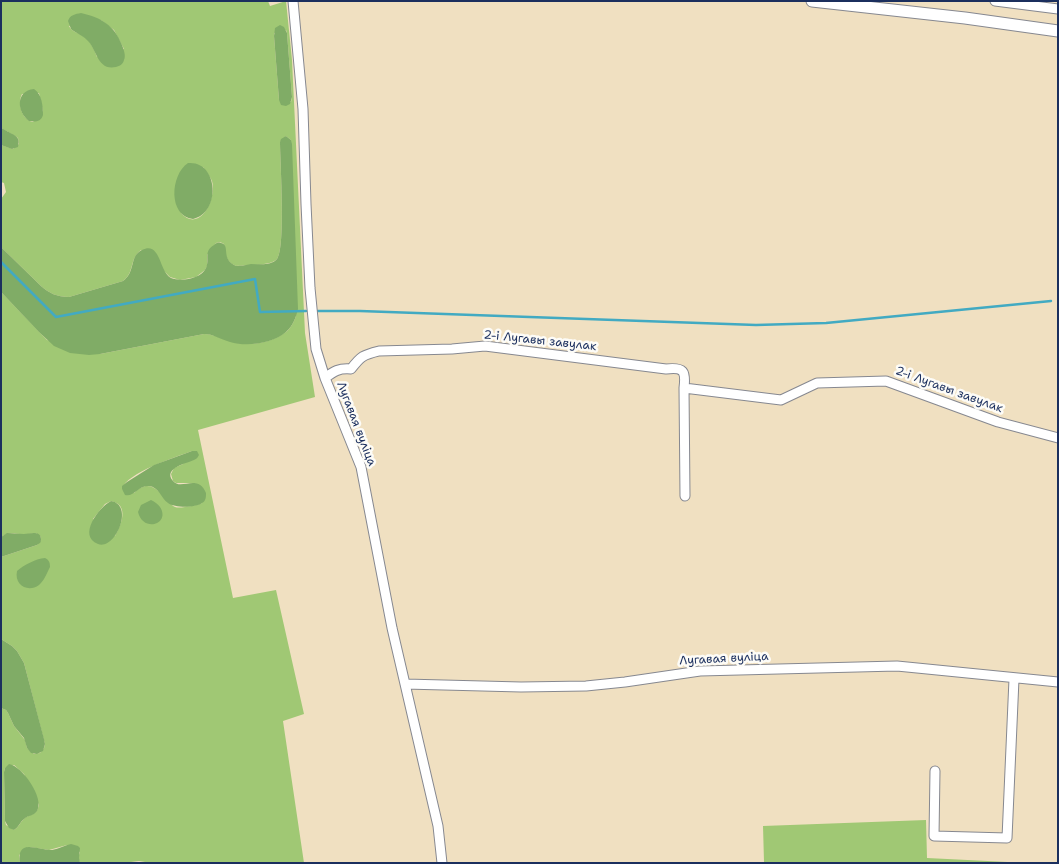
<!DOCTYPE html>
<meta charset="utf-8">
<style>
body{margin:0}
#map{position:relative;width:1059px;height:864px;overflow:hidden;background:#f0e0c1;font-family:"Shantell Sans",sans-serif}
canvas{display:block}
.frame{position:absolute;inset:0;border:2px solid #1b2f5e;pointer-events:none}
</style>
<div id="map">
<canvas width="1059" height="864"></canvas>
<div class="frame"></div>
</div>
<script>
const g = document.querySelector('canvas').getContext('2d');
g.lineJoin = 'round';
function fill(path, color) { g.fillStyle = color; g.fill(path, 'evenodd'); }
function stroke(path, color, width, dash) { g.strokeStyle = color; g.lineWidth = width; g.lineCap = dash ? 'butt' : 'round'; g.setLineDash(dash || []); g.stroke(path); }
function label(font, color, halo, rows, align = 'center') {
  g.font = font + ' "Shantell Sans",sans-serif'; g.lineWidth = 5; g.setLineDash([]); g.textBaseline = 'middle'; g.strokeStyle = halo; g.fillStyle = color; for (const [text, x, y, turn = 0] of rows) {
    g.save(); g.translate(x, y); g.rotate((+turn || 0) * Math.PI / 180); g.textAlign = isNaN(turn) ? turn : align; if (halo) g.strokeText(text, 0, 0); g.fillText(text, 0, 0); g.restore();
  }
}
fill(new Path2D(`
 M1,1H268L270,6L286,1L292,60L305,333L315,397L198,430L233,598L276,590L304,714L283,721L304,863H151L139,861L123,863H80L78,858L80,852L67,845L49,850L30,847L19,855L20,863H1V708L6,710L8,713L14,726L25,740L27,748L34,754L40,753L44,748L45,744L24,663L17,651L12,646L1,639V557L37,545L41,540V537L36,533C32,533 27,535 23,534C14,534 9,531 1,537V292L47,340L100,354L204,334C215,334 226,341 237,343C252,346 273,342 286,332C290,329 294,322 296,316L291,140L286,136L280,142C280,161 286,248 277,259C271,266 246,265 236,266C226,262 225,254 224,244L220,242L216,243L207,255V266L205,270L196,277L180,280L170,277L163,270L141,250C129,259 135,272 123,281L69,297C57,297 49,293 41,286L1,247V199L6,192L4,183L1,182V145L13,149L19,144L18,138C12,133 6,132 1,127ZM101,20L114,30L124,49L97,57C94,49 91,41 83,36C77,32 72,32 69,26ZM286,30L287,33L292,97L291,102L279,100L274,36V33ZM39,93L43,111L33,122C22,120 17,103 22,94ZM203,167C206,172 210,176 212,181C217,198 200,234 181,213ZM192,451L183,464L174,468L171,474L173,481L176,483H195L202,503C197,505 180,509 175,507C172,506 171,503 169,501C157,490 149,478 134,493L122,489C126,473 176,457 192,451ZM111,501C130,505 121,525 115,536L93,519L105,504ZM14,765L24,774L39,805C36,817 29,813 23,820C19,824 19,827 14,830L6,825L5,821L4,772L5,768Z
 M926,820L927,858L1028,863H757L764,862L763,826Z`), '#a0c874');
fill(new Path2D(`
 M81,13C102,18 114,25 122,45C124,50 126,56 124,60C123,64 120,66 116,67C97,71 97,49 87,40C82,35 76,33 71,29L68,21C70,15 75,14 81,13Z
 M280,25L284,27L287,33L292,97L290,104L286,106L281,105L279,100L274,36L275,28Z
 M34,89C42,94 43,106 43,115C41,122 35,122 29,121C17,112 15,91 34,89Z
 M1,127C9,135 22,133 18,147L12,149L1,145Z
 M286,136L291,140L292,144L298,309C296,317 293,326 286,332C272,344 246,347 230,342C220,339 213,334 204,334L100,354L89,355L70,353L54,346L39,332L1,292V247L41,286C49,293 57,297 69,297L123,281C136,272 129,256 142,250C161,241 159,272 171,278C181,282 201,279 206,268C210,260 203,251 214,245C216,243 218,242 221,243C231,245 220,259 236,266C241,266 246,265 251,264C260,264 271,266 277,259C286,248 280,161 280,142L281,139Z
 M188,163C218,160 222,212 193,219C168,216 170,175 188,163Z
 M192,451H197L199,455C197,458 198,458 194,460C188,463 162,468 173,481C181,491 198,473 206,493C206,497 206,501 202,503C195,508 175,508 168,503C161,498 159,487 149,486C138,485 135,497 125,495L122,489V486L127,482L154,465Z
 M151,500C155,502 158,504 160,507C171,524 143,533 138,512L141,505Z
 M111,501C135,505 115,551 98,544C77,536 99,507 111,501Z
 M7,533C13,533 18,534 24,534C29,534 41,530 41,539C41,543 40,543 37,545L1,557V537Z
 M45,558C49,560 50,562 50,567C47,573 44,581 39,585C28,593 14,585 17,571C24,565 35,559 45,558Z
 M1,639L12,646L17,651L24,663L44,739L45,744L43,751L37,754L31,753L27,748L24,738L14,726L8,713L6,710L1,708Z
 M9,764C22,766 45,798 37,811C34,816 28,815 24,819C20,822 19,827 14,830L9,828L5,821L4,772L5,768Z
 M71,844L78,846L80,848L79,858L80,863H20C16,837 40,851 52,850C59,849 65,845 71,844Z`), '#80ac66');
stroke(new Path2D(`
 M1,262L56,317L255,279L260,312L306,311
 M318,311H360L756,325L826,323L1051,301`), '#42aac2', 2.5);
const minor = new Path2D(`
 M293,1L303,109L306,204L310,288L316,349L325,378L361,467L392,628L438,826L442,863
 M995,1L1058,9
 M325,378C334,371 339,368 351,369C361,356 363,355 379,351L452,349L485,346L666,369C684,367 686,371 684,388L685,496
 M684,388L781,400L817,383L886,381L998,422L1058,438
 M405,684L521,687L586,686L625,682L700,671L897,666L1058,682
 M935,771L934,836L1007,838L1014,679`);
const tertiary = new Path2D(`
 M812,1L965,18L1058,31`);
stroke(minor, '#868890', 11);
stroke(tertiary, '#868890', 13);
stroke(minor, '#fff', 9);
stroke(tertiary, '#fff', 11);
label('12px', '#1b2f5e', '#fdfcf7', [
 ["2-і Лугавы завулак",540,341,6],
 ["2-і Лугавы завулак",949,390,20],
 ["Лугавая вуліца",356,424,69],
 ["Лугавая вуліца",724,659,-3]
]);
</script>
